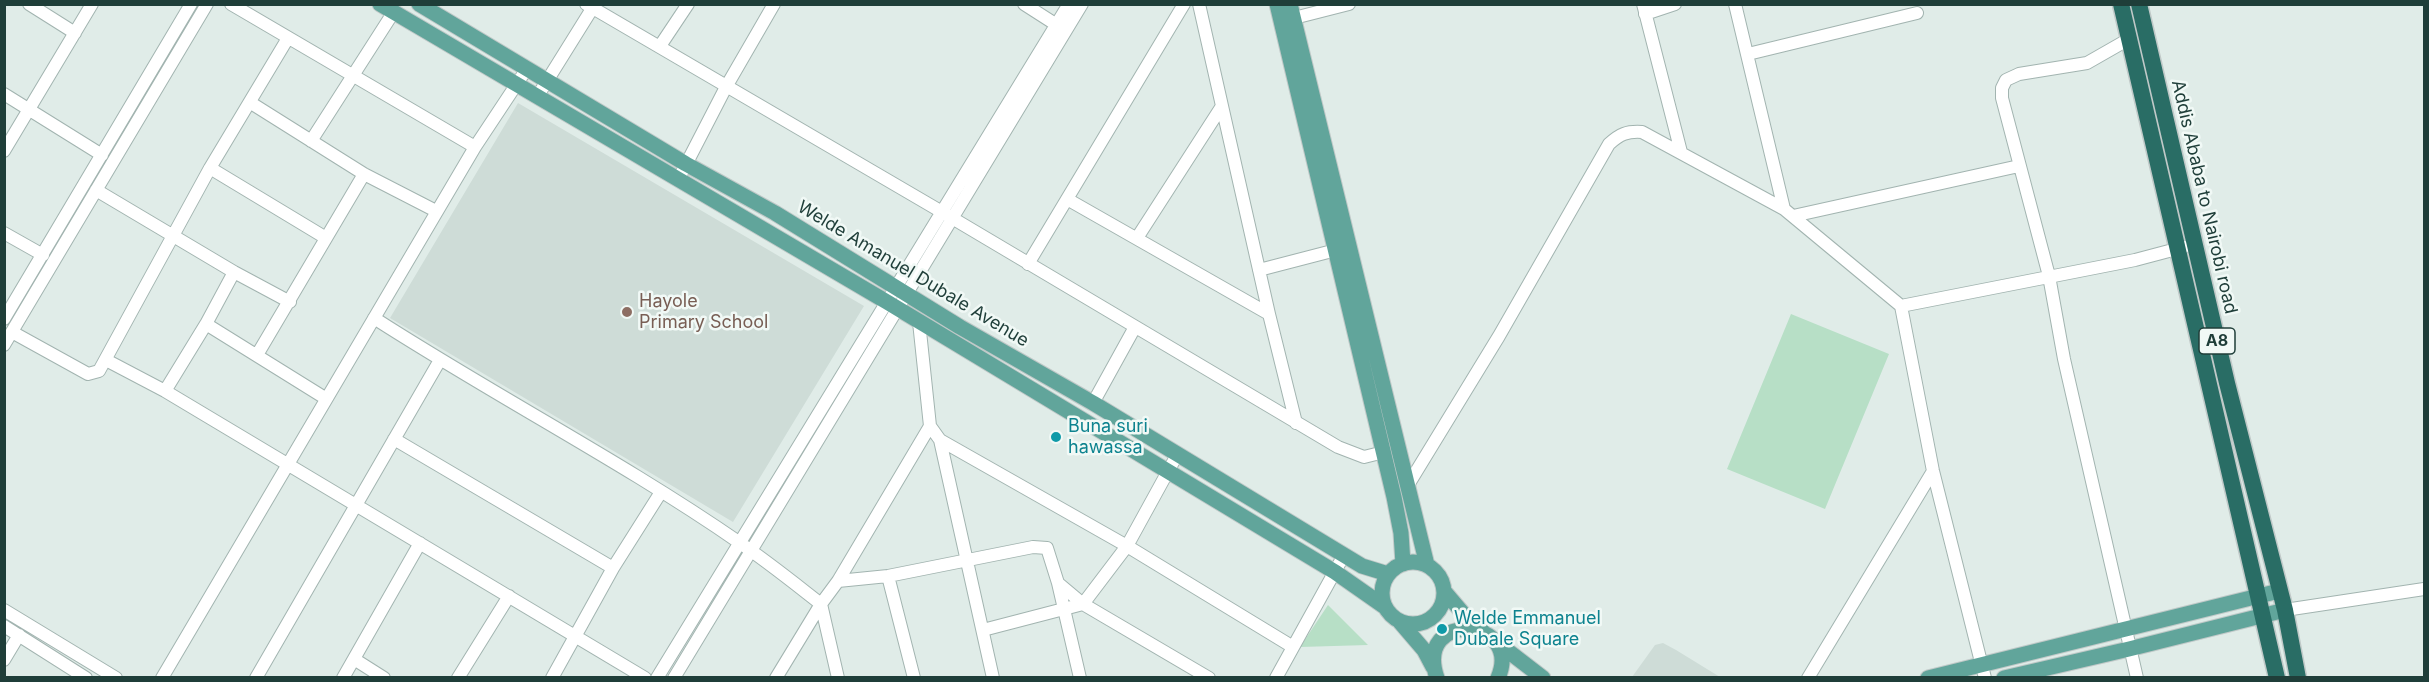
<!DOCTYPE html>
<style>
body{margin:0}
#map{position:relative;width:2429px;height:682px;overflow:hidden;background:#e0ece8;font-family:Inter,sans-serif}
canvas{display:block}
.frame{position:absolute;inset:0;border:6px solid #1f3e39;pointer-events:none}
</style>
<div id="map">
<canvas width="2429" height="682"></canvas>
<div class="frame"></div>
</div>
<script>
const g = document.querySelector('canvas').getContext('2d');
g.lineJoin = 'round';
function fill(path, color) { g.fillStyle = color; g.fill(path, 'evenodd'); }
function stroke(path, color, width, dash) { g.strokeStyle = color; g.lineWidth = width; g.lineCap = dash ? 'butt' : 'round'; g.setLineDash(dash || []); g.stroke(path); }
function label(font, color, halo, rows, align = 'center') {
  g.font = font + ' Inter,sans-serif'; g.lineWidth = 5; g.setLineDash([]); g.textBaseline = 'middle'; g.strokeStyle = halo; g.fillStyle = color; for (const [text, x, y, turn = 0] of rows) {
    g.save(); g.translate(x, y); g.rotate((+turn || 0) * Math.PI / 180); g.textAlign = isNaN(turn) ? turn : align; if (halo) g.strokeText(text, 0, 0); g.fillText(text, 0, 0); g.restore();
  }
}
fill(new Path2D(`
 M518,103L864,306L733,522L390,318Z
 M1663,643L1676,650L1720,677H1632L1655,645Z`), '#cedcd7');
fill(new Path2D(`
 M1791,314L1889,354L1825,509L1727,469Z
 M1328,605L1368,645L1300,647Z`), '#b7dfc6');
const minor = new Path2D(`
 M29,4L75,33
 M231,4L475,147
 M586,4L942,212L1338,447L1364,457L1384,452
 M1024,4L1063,29
 M1199,4L1269,314L1296,423
 M1643,4L1681,152
 M1735,4L1784,209L1901,306L1933,471L1985,678
 M1645,14L1675,4
 M1294,18L1349,4
 M2129,39L2087,63L2019,74L2006,80L2002,88V98L2049,276L2064,359L2137,678
 M660,46L688,4
 M1748,54L1917,13
 M4,94L102,155
 M537,97L595,4
 M251,103L364,174L436,211
 M311,141L393,13
 M4,151L92,4
 M210,168L326,238
 M678,180L726,87L774,4
 M96,190L234,272L290,302
 M1067,199L1269,314
 M1793,216L2019,166
 M4,233L43,255
 M1137,238L1222,106
 M1028,264L1184,4
 M1259,270L1336,250
 M1901,306L2135,260L2184,247
 M374,318C495,396 623,462 740,543C768,562 794,583 821,604L838,678
 M4,319L191,4
 M919,322L930,426L940,440L993,678
 M206,324L234,272
 M12,332L88,374L99,371L210,168L288,38
 M4,345L207,4
 M257,355L364,174
 M106,360L165,391L645,678
 M165,391L206,324L325,398
 M1093,403L1135,327
 M394,439L613,568
 M940,440L1127,546L1293,647
 M1408,485L1499,336L1609,144C1620,134 1627,131 1642,132L1784,209
 M888,576L914,678
 M838,581L888,576L1033,547L1047,548L1058,583L1080,678
 M1058,583L1083,604L1209,678
 M4,610L116,678
 M2285,610L2424,589
 M4,626L86,678
 M983,630L1083,604L1127,546L1177,455
 M354,659L384,678
 M4,660L19,635
 M162,678L475,147L526,70
 M256,678L440,360
 M343,678L420,543
 M458,678L509,596
 M552,678L613,568L661,492
 M657,678L1069,4
 M674,678L1082,4
 M776,678L821,604L838,581L930,426
 M1276,678L1344,555
 M1808,678L1933,471`);
const major = new Path2D(`
 M380,4L887,302L1335,572L1385,607
 M419,4L686,164L775,213L960,327L1093,403L1362,566L1388,574
 M1277,4L1394,497L1401,533L1403,564
 M1290,4L1427,565
 M1382 593a31 31 0 1 1 62 0a31 31 0 1 1-62 0Z
 M1444,591L1467,618L1482,630
 M1400,622L1424,650L1433,667
 M1495,641L1543,678
 M1437,678C1413,609 1524,617 1498,678
 M1928,678L2279,591
 M2004,678L2129,649L2285,610`);
const highway = new Path2D(`
 M2121,4L2277,678
 M2139,4L2227,383L2285,610L2298,678`);
stroke(minor, '#a2b4b0', 14);
stroke(major, '#c0c9c8', 17);
stroke(highway, '#c0c9c8', 19);
stroke(minor, '#fff', 12);
stroke(major, '#61a59b', 15);
stroke(highway, '#296d65', 16);
for (const [x, y, r, color] of [
 [627,312,6,"#8d6e63"],
 [1056,437,6,"#0f9aa8"],
 [1442,629,6,"#0f9aa8"]
]) { const dot = new Path2D(); dot.arc(x, y, r, 0, 2 * Math.PI); g.fillStyle = color; g.fill(dot); stroke(dot, '#f1f9f6', 2); }
for (const [x, y, w] of [
 [2217,341,36]
]) { const box = new Path2D(); box.roundRect(x - w / 2, y - 13, w, 26, 4.5); g.fillStyle = '#f1f9f6'; g.fill(box); stroke(box, '#1f3e39', 1.5); }
label('bold 16px', '#1f3e39', null, [
 ["A8",2217,341]
]);
label('18px', '#1f3e39', '#f1f9f6', [
 ["Addis Ababa to Nairobi road",2204,197,77],
 ["Welde Amanuel Dubale Avenue",913,274,31]
]);
label('18px', '#785e54', '#f1f9f6', [
 ["Hayole",639,302],
 ["Primary School",639,323]
], 'left');
label('18px', '#0d838f', '#f1f9f6', [
 ["Buna suri",1068,427],
 ["hawassa",1068,448],
 ["Welde Emmanuel",1454,619],
 ["Dubale Square",1454,640]
], 'left');
</script>
